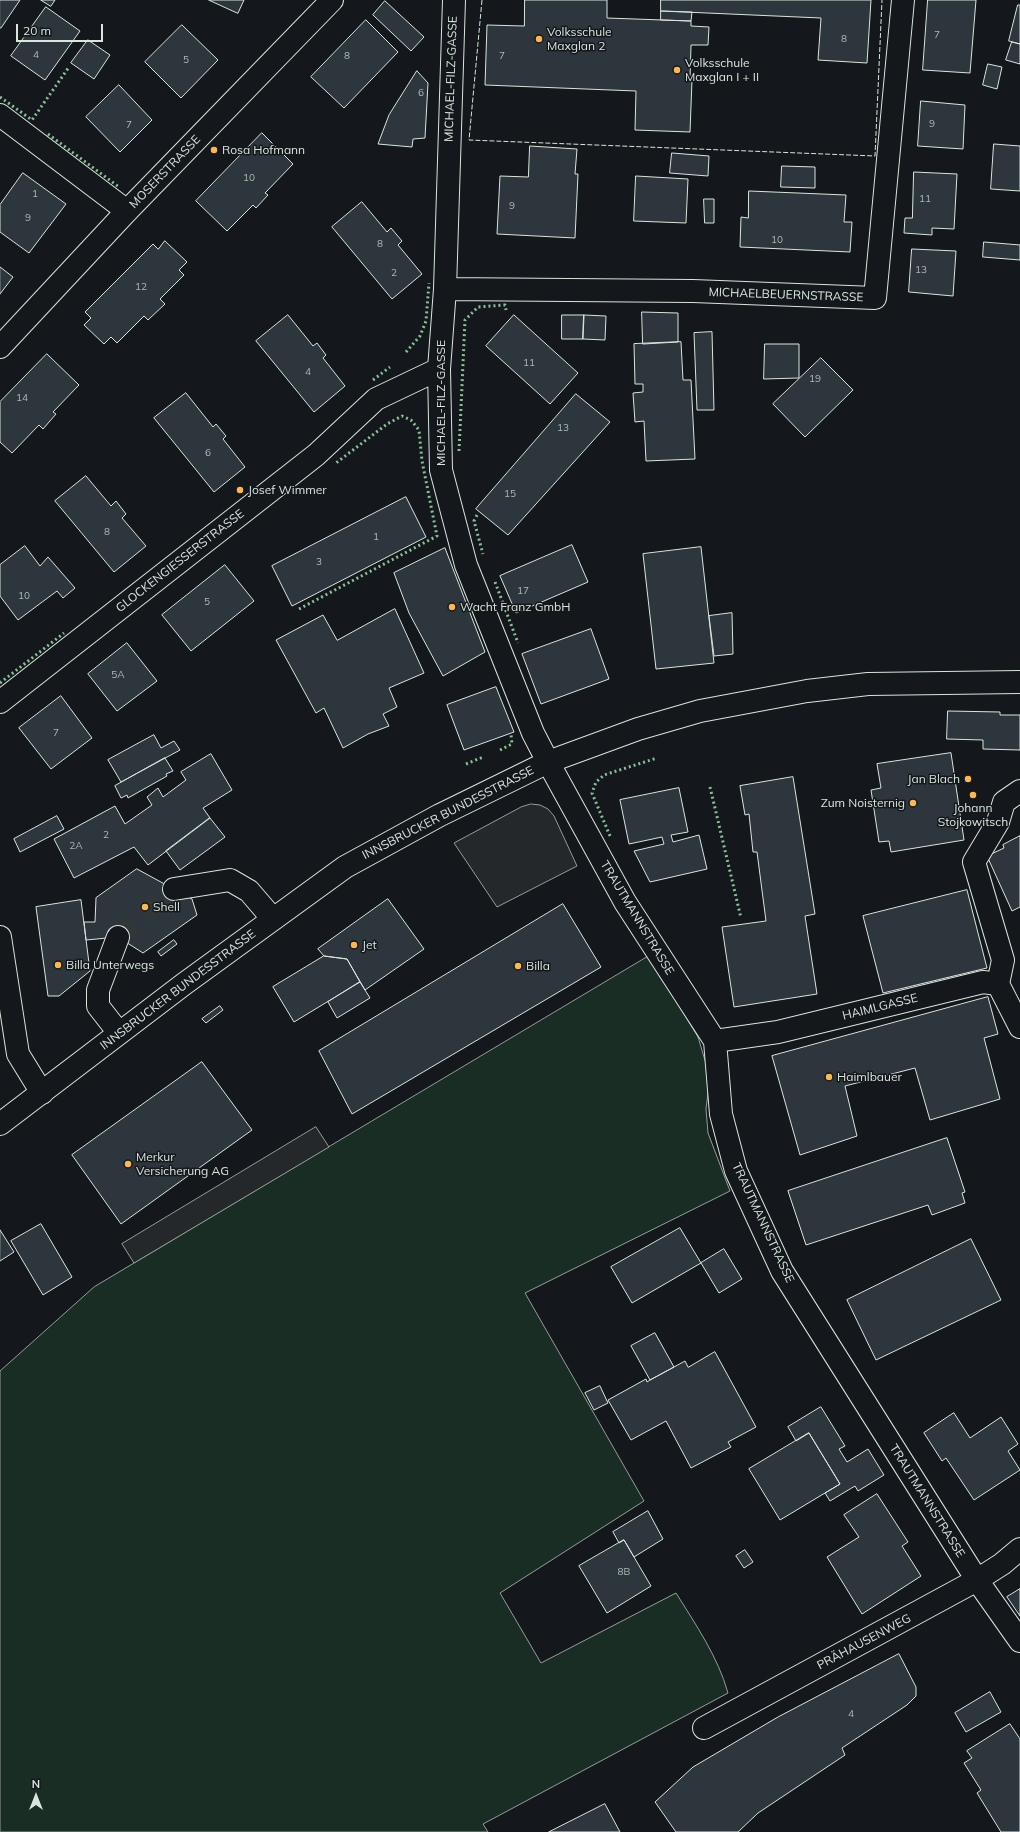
<!DOCTYPE html>
<meta charset="utf-8">
<style>
body{margin:0}
#map{position:relative;width:1020px;height:1832px;overflow:hidden;background:#14181c;font-family:Mulish,sans-serif}
canvas{display:block}
.north{position:absolute;left:16px;top:1776px;width:40px;height:40px;-webkit-text-stroke:3px #14181c;paint-order:stroke;rotate:0deg;font-size:11px;font-weight:700;line-height:16px;text-align:center;color:#d8e6dc}
.north::after{content:'';display:block;margin:auto;width:14px;height:18px;background:#d8e6dc;clip-path:polygon(50% 0,100% 100%,50% 72%,0 100%)}
.scale{position:absolute;left:16px;top:24px;width:87px;height:18px;box-sizing:border-box;border:2px solid #d8e6dc;border-top:0;padding-left:5px;font-size:12px;line-height:14px;white-space:nowrap;color:#d8e6dc;-webkit-text-stroke:3px #14181c;paint-order:stroke}
</style>
<div id="map">
<canvas width="1020" height="1832"></canvas>
<div class="north">N</div>
<div class="scale">20 m</div>
</div>
<script>
const g = document.querySelector('canvas').getContext('2d');
g.lineJoin = 'round';
function fill(path, color) { g.fillStyle = color; g.fill(path, 'evenodd'); }
function stroke(path, color, width, dash) { g.strokeStyle = color; g.lineWidth = width; g.lineCap = dash ? 'butt' : 'round'; g.setLineDash(dash || []); g.stroke(path); }
function label(font, color, halo, rows, align = 'center') {
  g.font = font + ' Mulish,sans-serif'; g.lineWidth = 3; g.setLineDash([]); g.textBaseline = 'middle'; g.strokeStyle = halo; g.fillStyle = color; for (const [text, x, y, turn = 0] of rows) {
    g.save(); g.translate(x, y); g.rotate((+turn || 0) * Math.PI / 180); g.textAlign = isNaN(turn) ? turn : align; if (halo) g.strokeText(text, 0, 0); g.fillText(text, 0, 0); g.restore();
  }
}
const green = new Path2D(`
 M649,956L698,1037L710,1077L706,1109L708,1133L730,1191L525,1293L644,1501L500,1593L541,1663L676,1593C696,1625 718,1657 728,1693L483,1824L488,1832H0V1371L94,1287Z`);
fill(green, '#1a2d24');
stroke(green, '#939e99', 1);
const parking = new Path2D(`
 M531,804L540,805L548,809L554,816L577,866L497,907L454,843L521,807Z
 M316,1127L329,1147L134,1263L122,1244Z`);
fill(parking, '#24282b');
stroke(parking, '#939e99', 1);
const building = new Path2D(`
 M0,0H20L1,28H0Z
 M41,0H55L51,6Z
 M209,0H244L238,13Z
 M525,0H607V18L691,21V26L709,27L708,45H691L690,80H692L690,132L635,130L636,91L485,85L487,25L524,26Z
 M661,0H871L867,63L818,60L821,18L661,11Z
 M928,0H976L970,73L923,70Z
 M385,1L424,37L411,51L373,15Z
 M1018,5H1020V44L1009,41Z
 M46,7L80,31L45,80L11,56Z
 M661,11L692,12L691,21L661,20Z
 M366,20L398,52L344,108L311,77Z
 M182,25L218,60L181,98L145,62Z
 M88,40L110,55L94,79L71,63Z
 M1012,42L1020,44V64L1006,60Z
 M988,64L1002,67L997,89L983,85Z
 M417,71L428,83L425,138L413,139L412,147L378,144L389,115Z
 M119,85L152,120L120,152L86,117Z
 M921,101L965,105L963,149L918,146Z
 M262,133L293,164L265,193L268,195L256,208L253,205L227,231L196,201Z
 M994,144L1020,146V191L991,189Z
 M530,146L577,149L575,174H578L575,238L497,234L500,176L528,177Z
 M672,153L709,156L708,176L670,173Z
 M782,166L815,167V188L781,187Z
 M914,172L957,174L954,229L932,228V235L904,233L905,218H912Z
 M23,173L66,204L29,253L0,232V205Z
 M636,176L688,179L686,223L634,221Z
 M749,191L846,195L844,222H852L850,252L740,247L741,217L748,218Z
 M704,199H714V223H705Z
 M362,202L387,232L391,228L402,241L398,245L422,274L392,299L332,227Z
 M165,241L187,262L179,270L184,275L160,299L165,304L148,320L144,316L117,343L111,337L104,344L84,325L91,318L85,312L153,244L158,249Z
 M984,242L1020,245V260L983,257Z
 M912,249L956,251L953,296L909,292Z
 M0,267L13,277L0,294Z
 M642,312L678,313V342L643,344Z
 M288,315L313,346L317,343L326,355L323,358L345,386L314,412L256,341Z
 M514,315L578,373L550,404L486,346Z
 M562,315H584L583,339H562Z
 M584,315L606,316L605,340L583,339Z
 M712,332L714,410H697L694,333Z
 M681,342L683,380H691L695,459L646,461L644,421L635,422L633,393L643,392V384H635L634,344Z
 M765,344H799V378L764,379Z
 M47,354L79,385L53,412L56,414L43,429L39,425L12,453L0,442V402Z
 M821,358L853,390L805,437L773,404Z
 M186,393L213,427L216,424L226,436L223,439L245,467L214,492L154,418Z
 M576,394L610,422L508,535L476,509Z
 M86,476L111,506L116,501L126,514L122,518L146,546L114,572L55,501Z
 M406,497L426,537L292,606L272,566Z
 M572,545L588,582L516,613L500,576Z
 M25,546L40,566L48,557L75,588L63,598L57,591L18,620L0,596V565Z
 M701,547L714,663L656,669L643,554Z
 M445,548L485,652L443,676L409,613L394,573Z
 M225,565L254,601L191,651L162,615Z
 M395,609L424,673L389,688L397,707L383,714L389,726L368,734L343,748L324,708L316,713L276,640L323,615L337,640Z
 M732,613L733,654L714,656L709,616Z
 M591,629L609,679L541,704L522,654Z
 M127,643L157,681L117,711L88,674Z
 M496,687L514,732L464,750L447,705Z
 M61,696L92,738L51,769L19,728Z
 M948,711L1000,712V715H1020V750L983,749V740L947,739Z
 M154,735L161,748L174,741L180,750L121,782L108,760Z
 M951,753L964,840L891,852L889,841L879,842L871,790L881,788L877,764Z
 M211,754L232,790L203,808L210,818L148,865L134,847L74,878L54,839L115,806L125,824L152,805L147,797L158,788L163,797L186,780L181,772Z
 M165,758L173,771L166,774L167,776L128,798L127,795L121,798L115,786Z
 M793,777L815,914L805,916L817,994L734,1007L722,927L766,921L757,852H753L749,814L745,815L740,786Z
 M679,788L688,832L671,835L673,842L699,835L707,869L650,882L634,851L664,844L662,837L629,844L620,800Z
 M57,816L64,829L20,852L14,839Z
 M210,818L225,837L180,870L166,851Z
 M1020,836V907L1012,911L987,856L1004,848L1003,845Z
 M137,869L192,899L197,915L143,953L118,937L86,940L84,922H95L96,898Z
 M967,890L987,968L883,993L863,916Z
 M388,899L424,949L365,990L347,959L324,956L318,949Z
 M81,900L90,971L59,996H48L36,907Z
 M563,904L601,967L352,1114L319,1051Z
 M174,940L177,944L161,956L158,952Z
 M324,956L347,959L360,982L294,1022L273,987Z
 M360,982L370,998L337,1018L328,1002Z
 M988,997L998,1034L984,1038L1000,1099L930,1120L915,1068L845,1086L857,1136L800,1155L772,1056Z
 M220,1006L223,1010L206,1023L202,1019Z
 M202,1062L252,1130L121,1224L72,1155Z
 M947,1138L965,1192L962,1193L965,1203L932,1215L928,1205L806,1245L788,1191Z
 M41,1224L72,1277L43,1295L11,1241Z
 M680,1228L701,1263L632,1303L611,1267Z
 M0,1230L14,1252L0,1261Z
 M971,1239L1001,1300L876,1360L847,1300Z
 M724,1249L742,1279L719,1293L701,1263Z
 M655,1333L674,1367L650,1380L631,1346Z
 M715,1352L756,1427L728,1442L731,1447L691,1468L666,1421L631,1440L608,1400L646,1379L647,1382L650,1380L685,1361L688,1367Z
 M600,1386L608,1403L594,1410L585,1393Z
 M821,1407L845,1446L839,1449L847,1462L868,1449L884,1475L858,1491L855,1486L830,1501L825,1493L840,1484L809,1433L796,1441L788,1427Z
 M954,1413L970,1438L1001,1417L1018,1444L1008,1451L1020,1470L974,1500L946,1458L942,1461L924,1433Z
 M809,1433L840,1484L780,1520L749,1469Z
 M877,1494L908,1542L902,1546L921,1576L862,1614L827,1557L859,1537L844,1515Z
 M648,1511L663,1539L634,1557L624,1540L619,1543L613,1532Z
 M624,1540L651,1586L607,1613L579,1566Z
 M745,1550L753,1562L744,1568L736,1556Z
 M1020,1589V1616L1007,1597Z
 M899,1654L916,1687V1696L907,1705L842,1748L845,1755L758,1813L738,1832H676L655,1802L693,1767L778,1717Z
 M990,1692L1001,1712L966,1732L955,1713Z
 M1010,1724L1020,1739V1832H1001L977,1793L981,1790L964,1763L972,1758L967,1751Z
 M605,1804L620,1832H549Z`);
fill(building, '#2c363c');
stroke(building, '#d8e6dc', 1);
stroke(new Path2D(`
 M118,937L174,889`), '#313739', 22, [22, 11]);
const minor = new Path2D(`
 M454,0L445,289L439,369L441,470L466,565L533,733L548,762L625,902L715,1041L721,1114L736,1171L782,1271L977,1580L1020,1641
 M0,115L127,211
 M445,289L693,291L875,298L903,0
 M0,347L127,211L332,0
 M0,702L316,455L376,399L439,369
 M174,889L230,880L249,891L273,919
 M0,937L18,1054L42,1093
 M118,937L98,990V1006L119,1033
 M998,984L1003,960L974,862L998,822L1004,802L1020,791
 M715,1041L778,1032L983,982L998,984L1020,1027
 M704,1728L977,1580L1002,1564L1020,1549`);
const major = new Path2D(`
 M0,1124L184,984L345,867L440,815L548,762L638,729L700,711L807,691L868,684L1020,682`);
stroke(minor, '#d8e6dc', 24);
stroke(major, '#d8e6dc', 24);
stroke(minor, '#14181c', 22);
stroke(major, '#14181c', 22);
stroke(new Path2D(`
 M0,97L32,120L69,67
 M48,134L119,187
 M406,352L420,336L426,321L429,283
 M373,380L390,367
 M459,451L465,320L478,307L505,305L506,310
 M477,515L474,521L483,554
 M495,582L518,643
 M299,609L437,536L422,461L419,430L411,420L402,416L387,424L336,463
 M0,683L64,633
 M500,750L512,744L511,735
 M466,764L483,757
 M710,787L741,918
 M610,836L592,793L596,782L604,775L657,758`), '#8ac095', 3, [2, 3]);
stroke(new Path2D(`
 M482,0L469,140L875,156L882,0`), '#d8e6dc', 1, [5, 2]);
for (const [x, y, r, color] of [
 [539,39,4,"#ffb74d"],
 [677,70,4,"#ffb74d"],
 [214,150,4,"#ffb74d"],
 [240,490,4,"#ffb74d"],
 [452,607,4,"#ffb74d"],
 [968,779,4,"#ffb74d"],
 [973,795,4,"#ffb74d"],
 [913,803,4,"#ffb74d"],
 [145,907,4,"#ffb74d"],
 [354,945,4,"#ffb74d"],
 [58,965,4,"#ffb74d"],
 [518,966,4,"#ffb74d"],
 [829,1077,4,"#ffb74d"],
 [128,1164,4,"#ffb74d"]
]) { const dot = new Path2D(); dot.arc(x, y, r, 0, 2 * Math.PI); g.fillStyle = color; g.fill(dot); stroke(dot, '#14181c', 1.5); }
label('10px', '#adbab4', null, [
 ["7",937,35],
 ["8",844,39],
 ["4",36,55],
 ["8",347,56],
 ["7",502,56],
 ["5",186,60],
 ["6",421,93],
 ["9",932,124],
 ["7",129,125],
 ["10",249,178],
 ["1",35,194],
 ["11",925,199],
 ["9",512,206],
 ["9",28,218],
 ["10",777,240],
 ["8",380,244],
 ["13",921,270],
 ["2",394,273],
 ["12",141,287],
 ["11",529,363],
 ["4",308,372],
 ["19",815,379],
 ["14",22,398],
 ["13",563,428],
 ["6",208,453],
 ["15",510,494],
 ["8",107,532],
 ["1",376,537],
 ["3",319,562],
 ["17",523,591],
 ["10",24,596],
 ["5",207,602],
 ["5A",118,675],
 ["7",56,733],
 ["2",106,835],
 ["2A",76,846],
 ["8B",624,1572],
 ["4",851,1714]
]);
label('12px', '#d8e6dc', '#14181c', [
 ["Volksschule",547,32],
 ["Maxglan 2",547,46],
 ["Volksschule",685,63],
 ["Maxglan I + II",685,77],
 ["Rosa Hofmann",222,150],
 ["Josef Wimmer",248,490],
 ["Wacht Franz GmbH",460,607],
 ["Jan Blach",960,779,"right"],
 ["Zum Noisternig",905,803,"right"],
 ["Johann",973,808,"center"],
 ["Stojkowitsch",973,822,"center"],
 ["Shell",153,907],
 ["Jet",362,945],
 ["Billa Unterwegs",66,965],
 ["Billa",526,966],
 ["Haimlbauer",837,1077],
 ["Merkur",136,1157],
 ["Versicherung AG",136,1171]
], 'left');
label('12px', '#d8e6dc', '#14181c', [
 ["MICHAEL-FILZ-GASSE",451,79,-88],
 ["MOSERSTRASSE",165,172,-46],
 ["MICHAELBEUERNSTRASSE",786,295,2],
 ["MICHAEL-FILZ-GASSE",441,403,-90],
 ["GLOCKENGIESSERSTRASSE",180,561,-38],
 ["INNSBRUCKER BUNDESSTRASSE",448,813,-27],
 ["TRAUTMANNSTRASSE",637,918,59],
 ["INNSBRUCKER BUNDESSTRASSE",178,990,-37],
 ["HAIMLGASSE",880,1007,-14],
 ["TRAUTMANNSTRASSE",763,1223,65],
 ["TRAUTMANNSTRASSE",927,1501,58],
 ["PRÄHAUSENWEG",864,1642,-28]
]);
</script>
